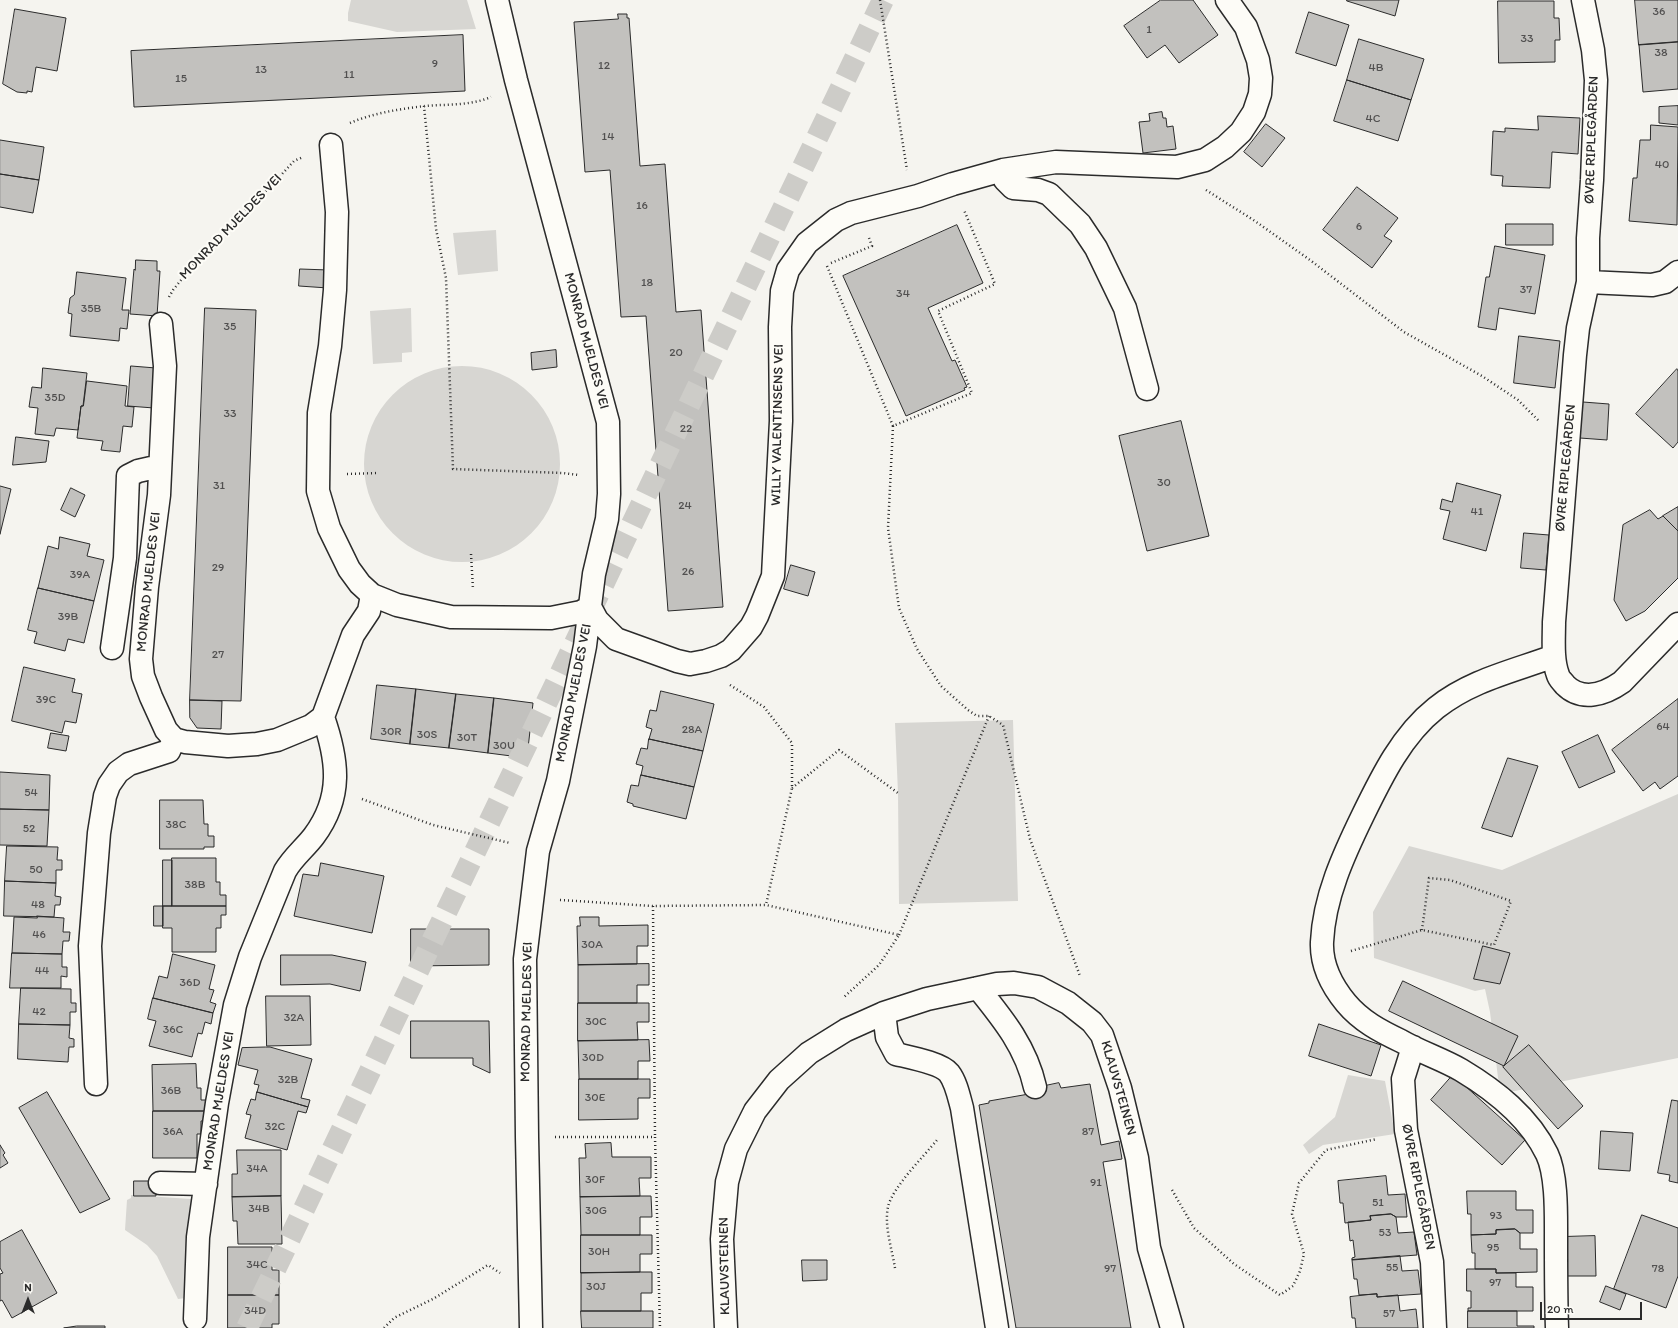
<!DOCTYPE html>
<meta charset="utf-8">
<style>
body{margin:0}
#map{position:relative;width:1678px;height:1328px;overflow:hidden;background:#f5f4ef;font-family:Itim,sans-serif}
canvas{display:block}
.north{position:absolute;left:8px;top:1280px;width:40px;height:40px;-webkit-text-stroke:3px #fdfcf7;paint-order:stroke;rotate:0deg;font-size:11px;font-weight:700;line-height:16px;text-align:center;color:#2b2b2b}
.north::after{content:'';display:block;margin:auto;width:14px;height:18px;background:#2b2b2b;clip-path:polygon(50% 0,100% 100%,50% 72%,0 100%)}
.scale{position:absolute;left:1540px;top:1302px;width:102px;height:18px;box-sizing:border-box;border:2px solid #2b2b2b;border-top:0;padding-left:5px;font-size:12px;line-height:14px;white-space:nowrap;color:#2b2b2b;-webkit-text-stroke:3px #fdfcf7;paint-order:stroke}
</style>
<div id="map">
<canvas width="1678" height="1328"></canvas>
<div class="north">N</div>
<div class="scale">20 m</div>
</div>
<script>
const g = document.querySelector('canvas').getContext('2d');
g.lineJoin = 'round';
function fill(path, color) { g.fillStyle = color; g.fill(path, 'evenodd'); }
function stroke(path, color, width, dash) { g.strokeStyle = color; g.lineWidth = width; g.lineCap = dash ? 'butt' : 'round'; g.setLineDash(dash || []); g.stroke(path); }
function label(font, color, halo, rows, align = 'center') {
  g.font = font + ' Itim,sans-serif'; g.lineWidth = 4; g.setLineDash([]); g.textBaseline = 'middle'; g.strokeStyle = halo; g.fillStyle = color; for (const [text, x, y, turn = 0] of rows) {
    g.save(); g.translate(x, y); g.rotate((+turn || 0) * Math.PI / 180); g.textAlign = isNaN(turn) ? turn : align; if (halo) g.strokeText(text, 0, 0); g.fillText(text, 0, 0); g.restore();
  }
}
fill(new Path2D(`
 M351,0H467L476,29L397,32L348,21V13Z
 M496,230L498,271L458,275L453,233Z
 M411,308L412,352L402,353V362L373,364L370,311Z
 M364 464a98 98 0 1 1 196 0a98 98 0 1 1-196 0Z
 M1013,720L1018,901L899,904L898,793L895,723Z
 M1678,794V1058L1500,1094L1490,1012L1485,989L1475,991L1374,958L1373,912L1409,846L1502,870Z
 M1348,1075L1385,1081L1395,1134L1323,1145L1309,1154L1303,1145L1335,1117Z
 M131,1195L191,1199L186,1298L178,1299L157,1256L147,1245L125,1230L127,1200L131,1198Z`), '#d7d6d2');
const building = new Path2D(`
 M1161,0H1193L1218,35L1179,63L1165,45L1147,58L1124,26Z
 M1347,0H1399L1395,16L1347,1Z
 M1635,0H1678V42L1639,45Z
 M1498,1H1554V18H1559L1560,40H1555V62L1499,63Z
 M15,9L66,18L57,71L36,67L32,92L27,91V93L17,92L3,84Z
 M1309,12L1349,25L1336,66L1296,53Z
 M618,14H627V18H629L640,166L665,164L676,312L701,310L723,607L668,611L646,316L621,317L610,170L585,172L574,22L618,19Z
 M463,35L465,91L134,107L131,51Z
 M1359,39L1424,59L1411,100L1347,80Z
 M1678,42V89L1643,92L1639,45Z
 M1347,80L1411,100L1398,141L1334,121Z
 M1678,106V125L1659,123V107Z
 M1162,112L1163,118H1166L1167,127L1173,126L1176,149L1143,153L1139,122L1150,121L1149,114Z
 M1538,116L1580,118L1578,154L1552,152L1550,188L1502,186L1503,176L1491,175L1493,131L1505,132V128L1538,130Z
 M1266,124L1285,138L1262,167L1244,152Z
 M1651,125L1678,127L1677,225L1629,221L1633,178H1637L1640,140H1650Z
 M0,140L44,147L39,180L0,174Z
 M0,174L39,180L33,213L0,207Z
 M1357,187L1398,218L1384,236L1392,241L1372,268L1323,230Z
 M1506,224H1553V245H1506Z
 M957,225L983,283L928,308L952,361L955,360L967,387L964,388L965,390L906,416L843,276Z
 M1495,246L1545,255L1535,314L1499,308L1496,330L1478,327L1486,277H1489Z
 M136,260L157,261V271H160L157,316L130,314L134,269L135,270Z
 M300,269L329,270L328,288L299,286Z
 M77,272L126,278L122,310H129L127,329L120,328L119,341L70,336L72,314L68,313L70,298L74,295Z
 M205,308L256,310L241,701L190,700Z
 M1519,336L1560,341L1555,388L1514,383Z
 M556,350L557,367L532,370L531,353Z
 M131,366L156,368L154,408L128,406Z
 M43,368L87,373L83,406H81L78,430L56,428L54,436L35,434L38,408L29,407L32,387L41,388Z
 M1677,369L1678,371V442L1673,448L1636,414Z
 M87,381L127,386L125,406L134,407L132,427L123,426L120,452L101,450L103,441L77,438L81,406H83Z
 M1583,402L1609,404L1607,440L1580,438Z
 M1181,421L1209,536L1147,551L1119,436Z
 M16,437L49,441L46,462L13,465Z
 M1457,483L1501,495L1486,551L1443,539L1450,511L1440,509L1442,499L1452,502Z
 M0,486L11,489L0,534Z
 M71,488L85,495L75,517L61,510Z
 M1678,507V531L1663,516Z
 M1650,510L1658,519L1663,516L1678,531V578L1645,611L1626,621L1614,600L1623,525Z
 M1524,533L1549,535L1546,570L1521,568Z
 M60,537L90,544L87,556L104,560L94,601L38,588L48,546L58,549Z
 M791,565L815,572L808,596L784,589Z
 M38,588L94,601L84,643L68,639L65,651L34,643L37,632L28,630Z
 M24,667L75,679L72,692L82,694L76,723L65,721L62,733L12,721Z
 M377,685L416,689L410,744L371,739Z
 M416,689L456,694L449,748L410,744Z
 M661,691L714,704L703,751L649,739L652,729L646,727L650,710L656,711Z
 M456,694L494,698L488,753L449,748Z
 M494,698L533,703L527,758L488,753Z
 M1678,699V776L1660,789L1655,782L1643,791L1612,750Z
 M190,700L222,701L221,729L197,728L190,718Z
 M51,733L69,736L66,751L48,748Z
 M1598,735L1615,772L1579,788L1562,752Z
 M649,739L703,751L694,787L641,775L643,766L636,764L641,748L647,749Z
 M1508,758L1538,766L1512,837L1482,828Z
 M0,772L50,775L49,810L0,809Z
 M641,775L694,787L686,819L633,806V804L627,802L631,785L638,786Z
 M160,800H203L204,824H208V836H214V847H204V849H160Z
 M0,809L49,810L47,846L0,845Z
 M7,846L58,847L57,860H62V870H56V883L5,881Z
 M172,858H216V882H220V895H226V906H172Z
 M163,860H172V906H163Z
 M321,863L384,876L372,933L294,916L303,874L318,876Z
 M5,881L56,883L55,896L61,897L60,905H55L54,917L4,916Z
 M154,906H163V926H154Z
 M163,906H226V915H221V928H216V952H172V928H163Z
 M37,916L64,918L63,932H70L69,941H63L62,954L12,953L14,917L37,918Z
 M580,917H599V926L648,925V946H637V964L578,965L577,926H580Z
 M411,929H489V965L411,966Z
 M1483,946L1510,953L1500,984L1474,979Z
 M12,953L62,954V967H67V977L61,976V988H10Z
 M173,954L215,965L209,989L214,990L210,1002L216,1004L213,1013L153,998L159,976L167,978Z
 M281,955H332L366,962L360,991L330,984L281,985Z
 M649,964V985H637V1003H578V965Z
 M1403,981L1518,1036L1504,1066L1389,1011Z
 M21,988L71,989V1003H76V1012H70V1025L19,1024Z
 M266,996H310L311,1045L267,1046Z
 M153,998L213,1013L211,1024L205,1022L202,1034L198,1033L192,1057L149,1046L156,1021L148,1019Z
 M578,1003H649V1022H637L638,1040L578,1041Z
 M411,1021H489L490,1073L473,1065V1058H411Z
 M19,1024L70,1025L69,1038L74,1039V1047H69L68,1062L18,1059Z
 M1319,1024L1381,1045L1371,1076L1309,1056Z
 M649,1040L650,1061H638V1079H579L578,1041Z
 M1529,1045L1583,1106L1558,1129L1503,1067Z
 M266,1047H270L312,1059L301,1098L310,1100L308,1107L257,1092L259,1085L254,1084L258,1070L238,1065L242,1048Z
 M196,1064L197,1088H201V1100H206L207,1111H153L152,1065Z
 M1453,1075L1525,1140L1502,1165L1431,1100Z
 M579,1079H650V1098H638V1119L579,1120Z
 M1059,1083L1061,1088L1090,1084L1101,1145L1119,1141L1122,1159L1103,1162L1131,1328H1016L979,1105L989,1103V1101L1046,1091L1045,1086Z
 M47,1092L110,1199L80,1213L19,1108Z
 M257,1092L308,1107L306,1113L298,1111L287,1150L245,1138L251,1115L246,1114L251,1099L255,1100Z
 M1672,1100L1678,1101V1183L1669,1181L1670,1175L1658,1173Z
 M153,1111H207V1121H201V1134H197V1158H153Z
 M1601,1131L1633,1133L1630,1171L1599,1169Z
 M611,1143L612,1157H651V1178H639L640,1196L580,1197L579,1158H586L585,1144Z
 M0,1145L5,1153L3,1155L8,1163L0,1168Z
 M237,1150H281V1196L232,1197V1174H237Z
 M1386,1176L1388,1195L1405,1194L1407,1217H1396L1391,1214L1370,1216L1371,1220L1345,1223L1343,1203H1340L1338,1181Z
 M134,1181H156V1196H134Z
 M1467,1191H1516V1210H1533V1233H1520L1515,1229L1496,1230V1234L1471,1235V1214H1468Z
 M281,1196L282,1244H238L237,1221H233L232,1197Z
 M640,1196H651L652,1217H640V1235H581L580,1197Z
 M1391,1214L1396,1217L1398,1233L1414,1232L1417,1255L1352,1260V1258L1355,1257L1353,1240L1350,1241L1348,1222L1371,1220L1370,1216Z
 M1642,1215L1678,1228V1276L1666,1308L1614,1289Z
 M1515,1229L1520,1233V1249H1537V1272L1496,1273V1269H1475V1253H1472L1471,1235L1496,1234V1230Z
 M22,1230L57,1293L12,1318L2,1300L0,1301V1274L3,1273L0,1268V1242Z
 M581,1235H652V1254H640V1272L581,1273Z
 M1595,1236L1596,1276H1562V1237Z
 M228,1247H272V1270H279V1295H228Z
 M1400,1256L1402,1271L1418,1270L1421,1294L1377,1297V1294L1359,1295L1357,1279H1354L1352,1260Z
 M802,1260H827V1280L803,1281Z
 M1467,1269H1496V1273H1516V1287H1533V1311H1468V1308H1471V1291H1467Z
 M640,1272H652V1293H641V1311H581V1273Z
 M1606,1286L1626,1294L1620,1310L1600,1302Z
 M1377,1294V1297L1398,1295L1400,1311L1416,1309L1418,1328H1356L1355,1318H1352L1350,1297Z
 M228,1295H279V1324H272V1328H228Z
 M581,1311H653V1328H582Z
 M1468,1311H1517V1326H1534V1328H1468Z
 M77,1326H105V1328H64Z`);
fill(building, '#c2c1be');
stroke(building, '#2b2b2b', 1);
stroke(new Path2D(`
 M247,1328L883,0`), '#cdccc8', 22, [22, 11]);
const minor = new Path2D(`
 M497,0L516,80L608,422L609,494L607,519L594,574L585,646L558,781L538,851L525,959L527,1137L531,1328
 M1583,0L1593,50L1596,80L1592,180L1588,238V282L1578,328L1575,355L1554,622C1554,639 1552,659 1558,675C1559,679 1563,682 1565,685C1582,702 1605,694 1622,682L1678,624
 M331,145L337,212L335,290L330,346L319,413L318,491L329,528L349,569L360,584L372,595L397,605L451,617L551,618L581,612L590,607
 M1003,170L1005,180L1013,188L1038,190L1049,194L1080,224L1096,248L1125,308L1147,389
 M1588,282L1652,285L1665,282L1678,272
 M161,324L165,366L159,495L147,587L141,659L143,676L151,697L166,730L174,739L185,742L228,746L257,744L277,740L311,726L323,717L353,635L369,611L372,595
 M590,607L597,620L616,639L677,661L690,664L706,661L721,656L731,650L751,627L757,616L773,576L781,421L780,327L782,291L788,270L807,243L836,220L851,213L918,196L953,184L1003,170L1056,162L1177,167L1205,160L1225,147L1241,132L1254,112L1260,94L1261,78L1258,60L1246,27L1227,0
 M112,648L125,558L128,476L138,471L160,466
 M1554,656C1514,671 1471,680 1436,708C1402,735 1382,776 1363,815C1344,854 1324,897 1322,942C1321,965 1332,986 1346,1003C1361,1021 1380,1031 1401,1041C1420,1052 1442,1059 1461,1070C1496,1091 1529,1117 1547,1154C1557,1175 1556,1214 1556,1238C1556,1268 1556,1298 1557,1328
 M978,988C1003,1019 1026,1047 1035,1087
 M884,1013L887,1037L896,1054C908,1057 941,1063 949,1073C956,1082 959,1097 962,1108L997,1328
 M1413,1047L1403,1079L1406,1130L1432,1262L1435,1328
 M96,1084L90,946L99,833L105,796L109,785L118,772L129,764L169,751L174,739
 M160,1183L206,1184
 M195,1319L198,1237L217,1103L235,1005L250,957L285,871C293,857 305,848 314,836C343,797 338,760 323,717
 M726,1328L722,1239L727,1182L736,1149L755,1111L779,1080L809,1053L846,1030L884,1013L927,999L997,984L1014,983L1038,987L1068,1003L1092,1022L1102,1035L1120,1088L1137,1158L1149,1248L1172,1328`);
stroke(minor, '#2b2b2b', 25);
stroke(new Path2D(`
 M880,0L907,170
 M424,106L436,229L446,278L453,469L563,473L579,475
 M350,123C373,113 400,109 425,106C447,104 470,106 491,97
 M1206,190L1255,221L1310,260L1404,332L1482,376L1518,400L1540,422
 M831,263L872,246L869,238
 M827,266L893,426L972,393L938,311L995,284L964,210
 M169,297L173,290L203,253L236,222L246,209L271,186L294,161L303,157
 M893,426L888,528L899,608L917,649L941,686L968,710L977,716H989L1003,725L1030,839L1080,976
 M347,474L379,473
 M471,554L473,589
 M730,685L764,707L792,743V788L766,905
 M792,788L839,750L898,793
 M362,799L433,825L510,843
 M560,900L653,906L766,905L899,935L879,965L843,998
 M653,906L655,1137
 M899,935L989,716
 M1351,951L1422,930L1494,945L1511,901L1450,880L1429,878L1422,930
 M555,1137H655L660,1328
 M1172,1190L1194,1228L1234,1264L1280,1295L1293,1286L1300,1271L1304,1254L1292,1214L1299,1183L1326,1150L1377,1139
 M895,1268C892,1249 884,1226 888,1207C892,1188 924,1156 937,1140
 M384,1328L394,1318L433,1299L488,1265L500,1273`), '#2b2b2b', 2.5, [1, 3]);
stroke(minor, '#fdfcf7', 22);
label('12px', '#515050', null, [
 ["36",1659,12],
 ["1",1149,30],
 ["33",1527,39],
 ["38",1661,53],
 ["9",435,64],
 ["12",604,66],
 ["4B",1376,68],
 ["13",261,70],
 ["11",349,75],
 ["15",181,79],
 ["4C",1373,119],
 ["14",608,137],
 ["40",1662,165],
 ["16",642,206],
 ["6",1359,227],
 ["18",647,283],
 ["37",1526,290],
 ["34",903,294],
 ["35B",91,309],
 ["35",230,327],
 ["20",676,353],
 ["35D",55,398],
 ["33",230,414],
 ["22",686,429],
 ["30",1164,483],
 ["31",219,486],
 ["24",685,506],
 ["41",1477,512],
 ["29",218,568],
 ["26",688,572],
 ["39A",80,575],
 ["39B",68,617],
 ["27",218,655],
 ["39C",46,700],
 ["64",1663,727],
 ["28A",692,730],
 ["30R",391,732],
 ["30S",427,735],
 ["30T",467,738],
 ["30U",504,746],
 ["54",31,793],
 ["38C",176,825],
 ["52",29,829],
 ["50",36,870],
 ["38B",195,885],
 ["48",38,905],
 ["46",39,935],
 ["30A",592,945],
 ["44",42,971],
 ["36D",190,983],
 ["42",39,1012],
 ["32A",294,1018],
 ["30C",596,1022],
 ["36C",173,1030],
 ["30D",593,1058],
 ["32B",288,1080],
 ["36B",171,1091],
 ["30E",595,1098],
 ["32C",275,1127],
 ["36A",173,1132],
 ["87",1088,1132],
 ["34A",257,1169],
 ["30F",595,1180],
 ["91",1096,1183],
 ["51",1378,1203],
 ["34B",259,1209],
 ["30G",596,1211],
 ["93",1496,1216],
 ["53",1385,1233],
 ["95",1493,1248],
 ["30H",599,1252],
 ["34C",257,1265],
 ["55",1392,1268],
 ["97",1110,1269],
 ["78",1658,1269],
 ["97",1495,1283],
 ["30J",596,1287],
 ["34D",255,1311],
 ["57",1389,1314]
]);
label('14px', '#2b2b2b', '#fdfcf7', [
 ["ØVRE RIPLEGÅRDEN",1592,140,-88],
 ["MONRAD MJELDES VEI",231,227,-46],
 ["MONRAD MJELDES VEI",586,341,75],
 ["WILLY VALENTINSENS VEI",778,425,-89],
 ["ØVRE RIPLEGÅRDEN",1566,468,-85],
 ["MONRAD MJELDES VEI",149,582,-84],
 ["MONRAD MJELDES VEI",574,693,-79],
 ["MONRAD MJELDES VEI",527,1012,-89],
 ["KLAUVSTEINEN",1118,1088,74],
 ["MONRAD MJELDES VEI",219,1101,-81],
 ["ØVRE RIPLEGÅRDEN",1418,1187,79],
 ["KLAUVSTEINEN",725,1266,-91]
]);
</script>
